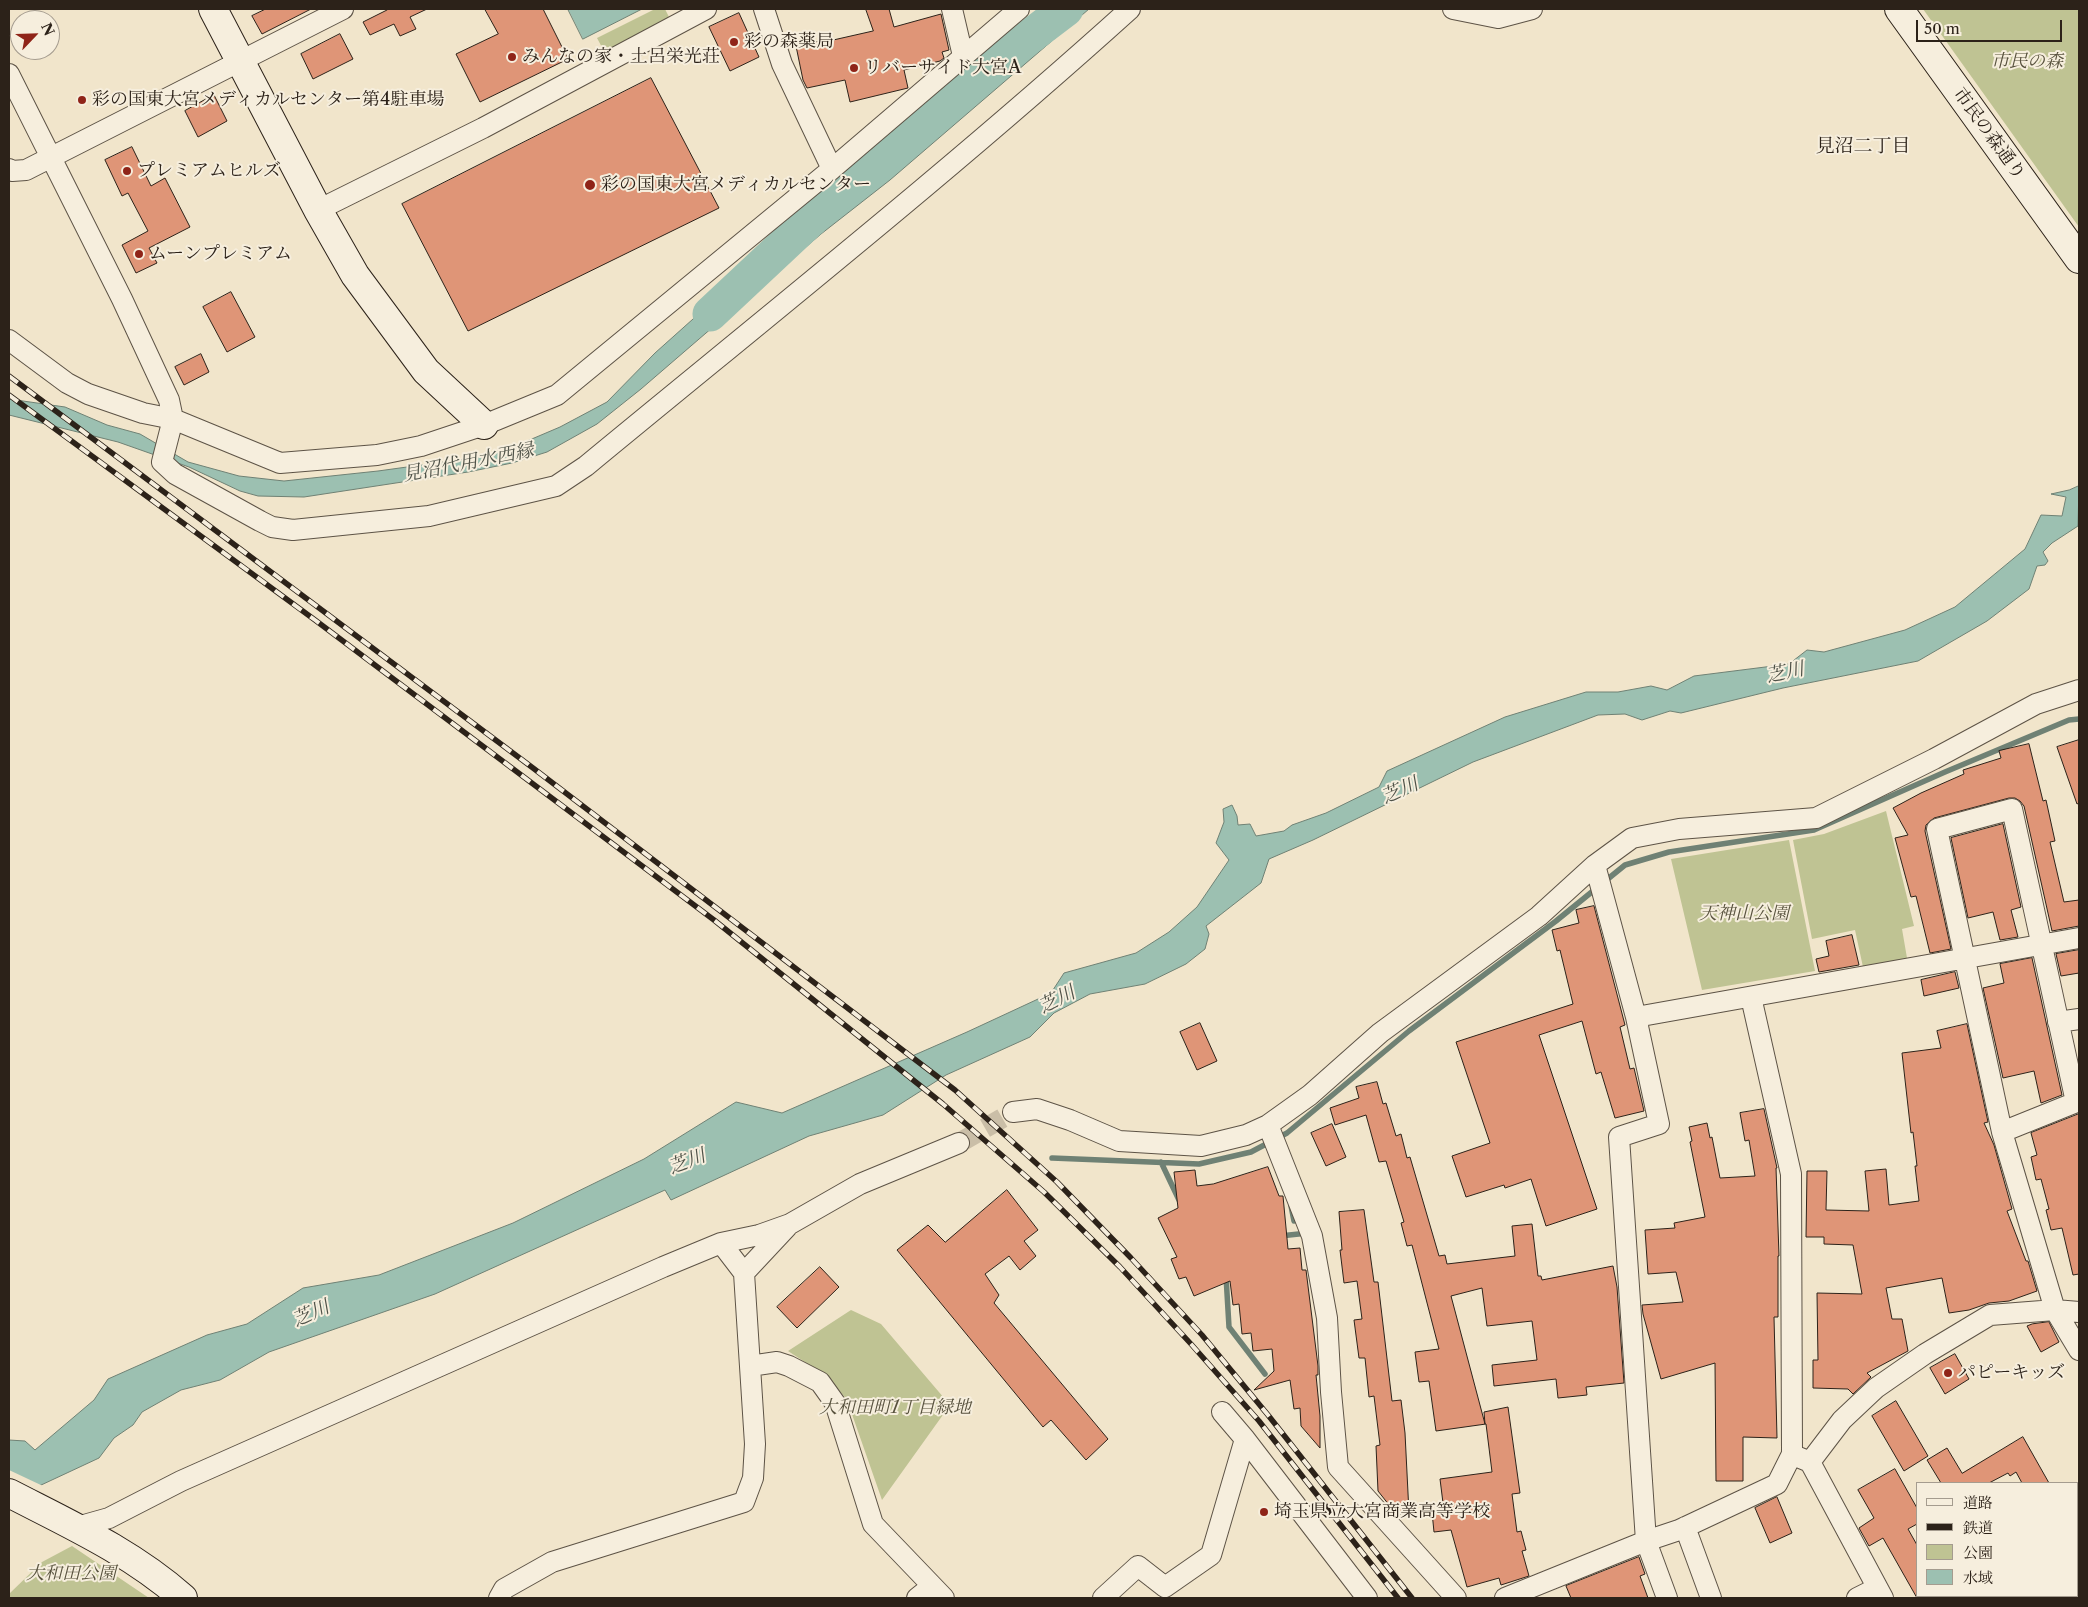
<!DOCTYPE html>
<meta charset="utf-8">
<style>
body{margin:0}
#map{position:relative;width:2088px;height:1607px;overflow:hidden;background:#f1e5cb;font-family:"Libre Caslon Text","Noto Serif JP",serif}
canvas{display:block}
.frame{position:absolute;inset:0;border:10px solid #2c2219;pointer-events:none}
.legend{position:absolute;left:1916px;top:1482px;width:162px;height:115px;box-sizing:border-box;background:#f6eedd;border:1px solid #a59c8f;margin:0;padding:6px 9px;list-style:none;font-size:15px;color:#2c2219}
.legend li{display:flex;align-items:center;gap:10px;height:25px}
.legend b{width:25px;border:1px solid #a59c8f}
.north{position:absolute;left:10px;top:10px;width:50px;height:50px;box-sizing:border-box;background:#f6eedd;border:1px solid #a59c8f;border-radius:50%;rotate:66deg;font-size:14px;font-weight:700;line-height:20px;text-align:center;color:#2c2219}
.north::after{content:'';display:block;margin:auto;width:18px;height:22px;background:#8f2418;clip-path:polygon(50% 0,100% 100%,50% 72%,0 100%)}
.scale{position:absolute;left:1916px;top:20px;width:146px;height:22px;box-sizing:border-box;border:2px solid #2c2219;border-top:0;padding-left:6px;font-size:15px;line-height:18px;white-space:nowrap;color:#2c2219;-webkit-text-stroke:4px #f6eedd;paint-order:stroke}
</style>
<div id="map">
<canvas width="2088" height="1607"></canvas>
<div class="frame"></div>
<ul class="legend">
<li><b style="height:6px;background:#f6eedd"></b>道路</li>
<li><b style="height:6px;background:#2c2219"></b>鉄道</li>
<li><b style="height:14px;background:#bfc393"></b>公園</li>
<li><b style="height:14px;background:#9cc0b1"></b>水域</li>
</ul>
<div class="north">N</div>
<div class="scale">50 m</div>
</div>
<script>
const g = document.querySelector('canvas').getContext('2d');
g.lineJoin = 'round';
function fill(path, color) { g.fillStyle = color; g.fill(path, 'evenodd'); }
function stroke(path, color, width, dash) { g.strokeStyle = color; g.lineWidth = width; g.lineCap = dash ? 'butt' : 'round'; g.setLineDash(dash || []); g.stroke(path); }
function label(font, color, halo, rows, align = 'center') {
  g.font = font + ' "Libre Caslon Text","Noto Serif JP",serif'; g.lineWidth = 4; g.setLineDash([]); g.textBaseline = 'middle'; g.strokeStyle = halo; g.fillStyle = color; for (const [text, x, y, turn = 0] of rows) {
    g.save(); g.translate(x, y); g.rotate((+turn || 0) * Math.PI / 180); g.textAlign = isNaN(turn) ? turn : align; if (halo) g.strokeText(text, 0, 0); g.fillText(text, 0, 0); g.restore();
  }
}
fill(new Path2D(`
 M655,9H665L670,19L605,53L597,38Z
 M1923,9H2079V227Z
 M1886,811L1914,926L1902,929L1907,958L1863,967L1855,930L1812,939L1793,840L1824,834Z
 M1789,840L1815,971L1702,990L1671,859Z
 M851,1310L881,1324L950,1405L882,1500L847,1400L829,1378L788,1351Z
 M72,1546L149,1598H9V1594L42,1562Z`), '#bfc393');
const water = new Path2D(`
 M568,9H642L583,39Z
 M1059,9H1089L890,180L821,234L641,389L597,424L547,452L512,463L468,472L304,497L258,496L240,491L189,467L118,442L9,415V399L65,407L107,425L140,434L188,462L239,476L284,481L378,471L465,459L513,447L560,427L607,402L655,353L712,302L733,292L743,282H750L804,232L816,224L835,203L841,199L845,201L856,187L885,165L991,72L1009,48Z
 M2079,486L2078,526L2052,543L2043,552L2048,561L2045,565L2037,566L2029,589L1987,621L1918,661L1783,688L1681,713L1670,711L1642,720L1625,714L1598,715L1473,762L1313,840L1269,859L1261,883L1206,926L1209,934L1205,949L1186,964L1145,984L1090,994L1054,1013L1030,1037L946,1075L883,1115L809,1136L671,1200L665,1190L435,1294L269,1352L220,1380L181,1390L142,1412L133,1425L114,1438L99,1458L9,1500V1440L25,1441L35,1450L94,1400L108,1379L207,1335L247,1324L303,1288L379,1275L513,1223L644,1159L736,1102L782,1113L967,1032L1051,993L1064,973L1136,953L1169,932L1197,907L1229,860L1216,843L1224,822L1223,809L1232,805L1237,816L1238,825L1250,824L1256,836L1284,831L1292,825L1326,813L1379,787L1387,771L1505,717L1586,692H1618L1651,686L1667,690L1694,676L1789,664L1807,650L1824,652L1905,630L1955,607L2025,549L2041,515L2062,516L2066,497L2051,494L2069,490Z`);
fill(water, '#9cc0b1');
stroke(water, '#6f8174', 1);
fill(new Path2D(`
 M9,1470L43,1486L9,1502Z`), '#f1e5cb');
stroke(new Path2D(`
 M1052,1158L1199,1164L1251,1152L1287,1133L1409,1031L1556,921L1625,865L1669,852L1814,830L1945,772L2069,720L2079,719
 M1161,1162L1179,1200
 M1291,1206L1294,1221
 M1280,1236L1308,1233
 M1226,1276L1229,1327L1265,1374`), '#6f8174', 5.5);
stroke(new Path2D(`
 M710,314L837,195L1004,56L1066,9`), '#9cc0b1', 35);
const building = new Path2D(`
 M266,9H311L262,34L252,16Z
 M387,9H427L410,17L416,29L400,36L394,24L370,35L363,22L387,10Z
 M485,9H543L568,59L480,102L456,54L498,34Z
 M866,9H889L894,27L941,14L949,50L942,52L944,58L940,61L904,70L908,88L850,102L845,80L807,88L803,80L796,46L820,41V43L873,31Z
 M739,13L759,57L730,71L709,27Z
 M340,34L353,59L313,79L301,54Z
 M651,78L719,208L468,331L402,204Z
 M214,95L227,121L198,137L185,111Z
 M132,147L151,186L165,178L190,227L149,248L157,263L136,273L122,245L148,231L128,193L122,196L105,160Z
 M231,292L255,337L227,352L203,307Z
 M201,354L209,372L184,385L175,367Z
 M2079,740V803L2077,804L2057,747Z
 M2029,744L2043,801L2046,800L2055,841L2050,842L2064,902L2079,900V926L2052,931L2024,806L2020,801L2015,798H2009L1934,818L1926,825L1925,831L1951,949L1930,953L1916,896L1911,897L1895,838L1908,835L1893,808L1921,793L1964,774L1963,770L2001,758L1999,751Z
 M2003,824L2021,907L2011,910L2018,937L2000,940L1993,912L1968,918L1951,838Z
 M1594,906L1625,1025L1620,1027L1630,1069L1634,1068L1644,1111L1615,1118L1601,1072L1596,1074L1582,1021L1539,1035L1597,1209L1546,1226L1531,1179L1505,1188L1504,1185L1466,1197L1452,1156L1490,1143L1456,1042L1573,1004L1560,950L1557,951L1552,930L1579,923L1576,910Z
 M1852,935L1859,965L1819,972L1816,959L1829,956L1826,941Z
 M2079,950V973L2061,976L2056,954Z
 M2032,958L2062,1095L2041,1103L2034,1071L2003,1078L1983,988L2004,983L2000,964Z
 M1955,972L1959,988L1924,996L1921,980Z
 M1200,1023L1217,1061L1197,1070L1180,1032Z
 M1967,1024L1988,1122L1984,1123L1994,1145L2012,1209L2007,1211L2026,1261H2028L2037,1291L2009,1301L1989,1303L1969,1310L1949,1313L1942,1278L1886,1288L1892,1319H1902L1908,1351L1867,1373L1871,1377L1853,1394L1848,1389L1813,1388V1360H1818L1817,1293L1862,1294L1853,1245L1824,1244V1237H1806L1807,1171H1827L1826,1210L1869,1211L1865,1171L1886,1169L1889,1205L1919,1201L1915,1166H1917L1913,1132L1911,1133L1902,1053L1941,1048L1937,1031Z
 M1377,1082L1383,1104L1386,1103L1396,1136L1401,1134L1407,1158L1410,1157L1439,1256L1445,1255L1447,1264L1515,1256L1512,1226L1532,1224L1538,1276H1541L1542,1280L1613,1266L1617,1287L1624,1383L1586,1387L1587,1395L1558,1398L1556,1379L1494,1386L1492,1365L1537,1360L1532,1321L1487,1326L1482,1288L1451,1296L1485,1424L1484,1412L1508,1407L1520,1493L1512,1494L1517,1532L1521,1531L1526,1550L1522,1551L1529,1576L1501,1585L1499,1578L1467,1587L1451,1530L1434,1532L1432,1512L1444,1511L1440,1479L1492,1472L1486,1424L1436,1431L1429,1381L1419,1382L1415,1352L1439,1349L1412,1245L1407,1246L1401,1223L1404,1222L1386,1161L1379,1162L1366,1115L1335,1125L1330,1108L1359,1098L1356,1087Z
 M1764,1109L1777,1168H1776L1779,1256H1778V1317H1774L1777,1438L1743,1437V1481H1716L1715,1363L1661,1379L1643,1314L1642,1305L1683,1302L1676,1272L1648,1274L1645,1230L1675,1228L1674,1223L1705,1217L1690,1142L1692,1141L1689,1127L1707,1123L1710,1138L1712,1137L1720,1178L1755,1176L1749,1140L1745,1141L1740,1113Z
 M2079,1114V1274L2073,1275L2062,1228L2051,1230L2046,1210L2049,1209L2041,1179L2036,1180L2031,1157L2037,1155L2031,1133Z
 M1332,1124L1346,1157L1326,1166L1311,1133Z
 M1268,1167L1279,1196H1283L1288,1249L1300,1248L1302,1270H1306L1318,1366V1375H1316L1320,1416V1448L1301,1426L1300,1408L1294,1409L1290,1380L1254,1390L1274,1371L1272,1349L1253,1351L1251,1333L1242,1334L1239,1304L1233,1305L1230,1281L1194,1296L1186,1277L1179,1279L1171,1259L1177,1257L1158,1218L1178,1208L1174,1172L1195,1170L1197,1186L1213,1184Z
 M1007,1190L1038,1230L1024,1241L1036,1256L1020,1270L1009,1256L985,1274L999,1295L994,1303L1108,1439L1086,1460L1051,1420L1043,1427L897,1250L928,1225L945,1242Z
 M1364,1210L1374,1282H1378L1392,1401L1401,1400L1405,1433L1409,1513L1397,1515L1378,1491L1376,1446L1380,1445L1374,1396L1369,1397L1365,1358H1359L1354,1320L1362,1319L1357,1281L1344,1283L1340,1250H1342L1339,1212Z
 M820,1267L839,1287L797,1328L777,1307Z
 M2049,1322L2059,1342L2041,1352L2027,1326L2032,1324Z
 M1955,1354L1969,1379L1945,1394L1930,1368Z
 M1896,1401L1928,1456L1904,1471L1872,1416Z
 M2023,1437L2049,1483H2022L2016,1472L2010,1476L2008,1473L1989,1483H1941L1927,1460L1947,1448L1962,1473Z
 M1895,1469L1917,1508V1524L1908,1529L1917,1545V1598L1883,1538L1869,1546L1859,1528L1874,1518L1858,1490Z
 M1777,1497L1792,1533L1770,1543L1755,1508Z
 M1639,1557L1645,1574L1640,1576L1648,1598H1571L1566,1586Z`);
fill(building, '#df9577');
stroke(building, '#2c2219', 1);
stroke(new Path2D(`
 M959,1143L1013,1112`), '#cabea7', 20, [20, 10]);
const street = new Path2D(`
 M764,9L782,64L832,169L1019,9
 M952,9L963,56
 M1453,9L1498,18L1532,9
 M9,74L122,299L169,400L173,419L162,462L175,474L260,521L272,527L293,530L429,516L556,486L586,466C769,315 954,168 1130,9
 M9,169L12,171L26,170L343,9
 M318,210L483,128L706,9
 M9,340L67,383L88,394L143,413L173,419L280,463L377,455L421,446L484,425L557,395L832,169
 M1595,865L1636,1017L1659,1124L1619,1137L1646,1541L1679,1530L1777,1484L1792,1454L1791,1174L1751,997
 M1636,1017L2079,938
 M2058,1022L2079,1019
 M2076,1102L2012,809L1937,829L2002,1132L2055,1310L2079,1350
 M1013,1112L1037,1109L1070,1120L1119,1141L1201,1146L1246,1135L1268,1125L1310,1095L1380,1033L1539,916L1595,865L1632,838L1679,829L1816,818L1934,759L2036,704L2079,690
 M1268,1125L1312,1236L1327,1318L1331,1392L1338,1467L1456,1598
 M2002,1132L2079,1101
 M721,1243L744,1273
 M750,1366L777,1362L789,1366L820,1382L835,1403L873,1524L944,1598
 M1222,1412L1245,1439L1367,1598
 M1798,1457L1810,1462L1883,1598
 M1810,1462L1842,1420L1876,1388L1925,1354L1990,1315L2055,1310L2079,1312
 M77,1527L109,1518L181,1481L663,1267L721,1243L759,1235L790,1224L860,1184L959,1143
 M1685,1527L1711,1598
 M2077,1581L2079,1580
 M499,1598L504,1589L552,1562L744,1502L753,1478L755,1444L744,1273L787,1227
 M917,1598L932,1586
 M1103,1598L1138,1566L1165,1587L1211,1555L1245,1439
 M1505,1598L1646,1541L1667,1598
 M1857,1598L1877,1588
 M2049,1598L2053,1596`);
const secondary = new Path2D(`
 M213,9L318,210L355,275L426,371L484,425
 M1899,9L2079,259
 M9,1493C69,1524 131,1552 183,1598`);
stroke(street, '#5d5346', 22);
stroke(secondary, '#2c2219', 30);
stroke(street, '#f6eedd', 20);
stroke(secondary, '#f6eedd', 28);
const rail = new Path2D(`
 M9,376L533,768L955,1090L1057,1182L1131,1258L1202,1335L1268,1415L1412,1598
 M9,395L315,620L714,920L943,1104L1044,1192L1120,1267L1191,1344L1259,1421L1398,1598`);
stroke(rail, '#2c2219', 5.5);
stroke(rail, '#f6eedd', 4, [11]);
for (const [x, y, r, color] of [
 [734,42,5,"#8f2418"],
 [512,57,5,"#8f2418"],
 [854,68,5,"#8f2418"],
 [82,100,5,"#8f2418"],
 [127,171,5,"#8f2418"],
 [590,185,6,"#8f2418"],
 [139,254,5,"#8f2418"],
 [1948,1373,5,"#8f2418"],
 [1264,1512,5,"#8f2418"]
]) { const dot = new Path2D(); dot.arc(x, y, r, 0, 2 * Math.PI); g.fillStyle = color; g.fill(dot); stroke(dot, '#f6eedd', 2); }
label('18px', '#2c2219', '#f6eedd', [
 ["彩の森薬局",744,42],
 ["みんなの家・土呂栄光荘",522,57],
 ["リバーサイド大宮A",864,68],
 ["彩の国東大宮メディカルセンター第4駐車場",92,100],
 ["プレミアムヒルズ",137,171],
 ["彩の国東大宮メディカルセンター",601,185],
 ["ムーンプレミアム",149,254],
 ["パピーキッズ",1958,1373],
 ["埼玉県立大宮商業高等学校",1274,1512]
], 'left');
label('italic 18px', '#58523e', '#f6eedd', [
 ["市民の森",2027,62],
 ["天神山公園",1744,914],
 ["大和田町1丁目緑地",895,1408],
 ["大和田公園",71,1574]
]);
label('18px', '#2c2219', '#f6eedd', [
 ["市民の森通り",1989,134,54]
]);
label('19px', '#2c2219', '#f6eedd', [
 ["見沼二丁目",1863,147]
]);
label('italic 19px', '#4e5147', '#f6eedd', [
 ["見沼代用水西縁",468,463,-11],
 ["芝川",1785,673,-12],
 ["芝川",1400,791,-24],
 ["芝川",1057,1000,-27],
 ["芝川",687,1162,-21],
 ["芝川",311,1314,-24]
]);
</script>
